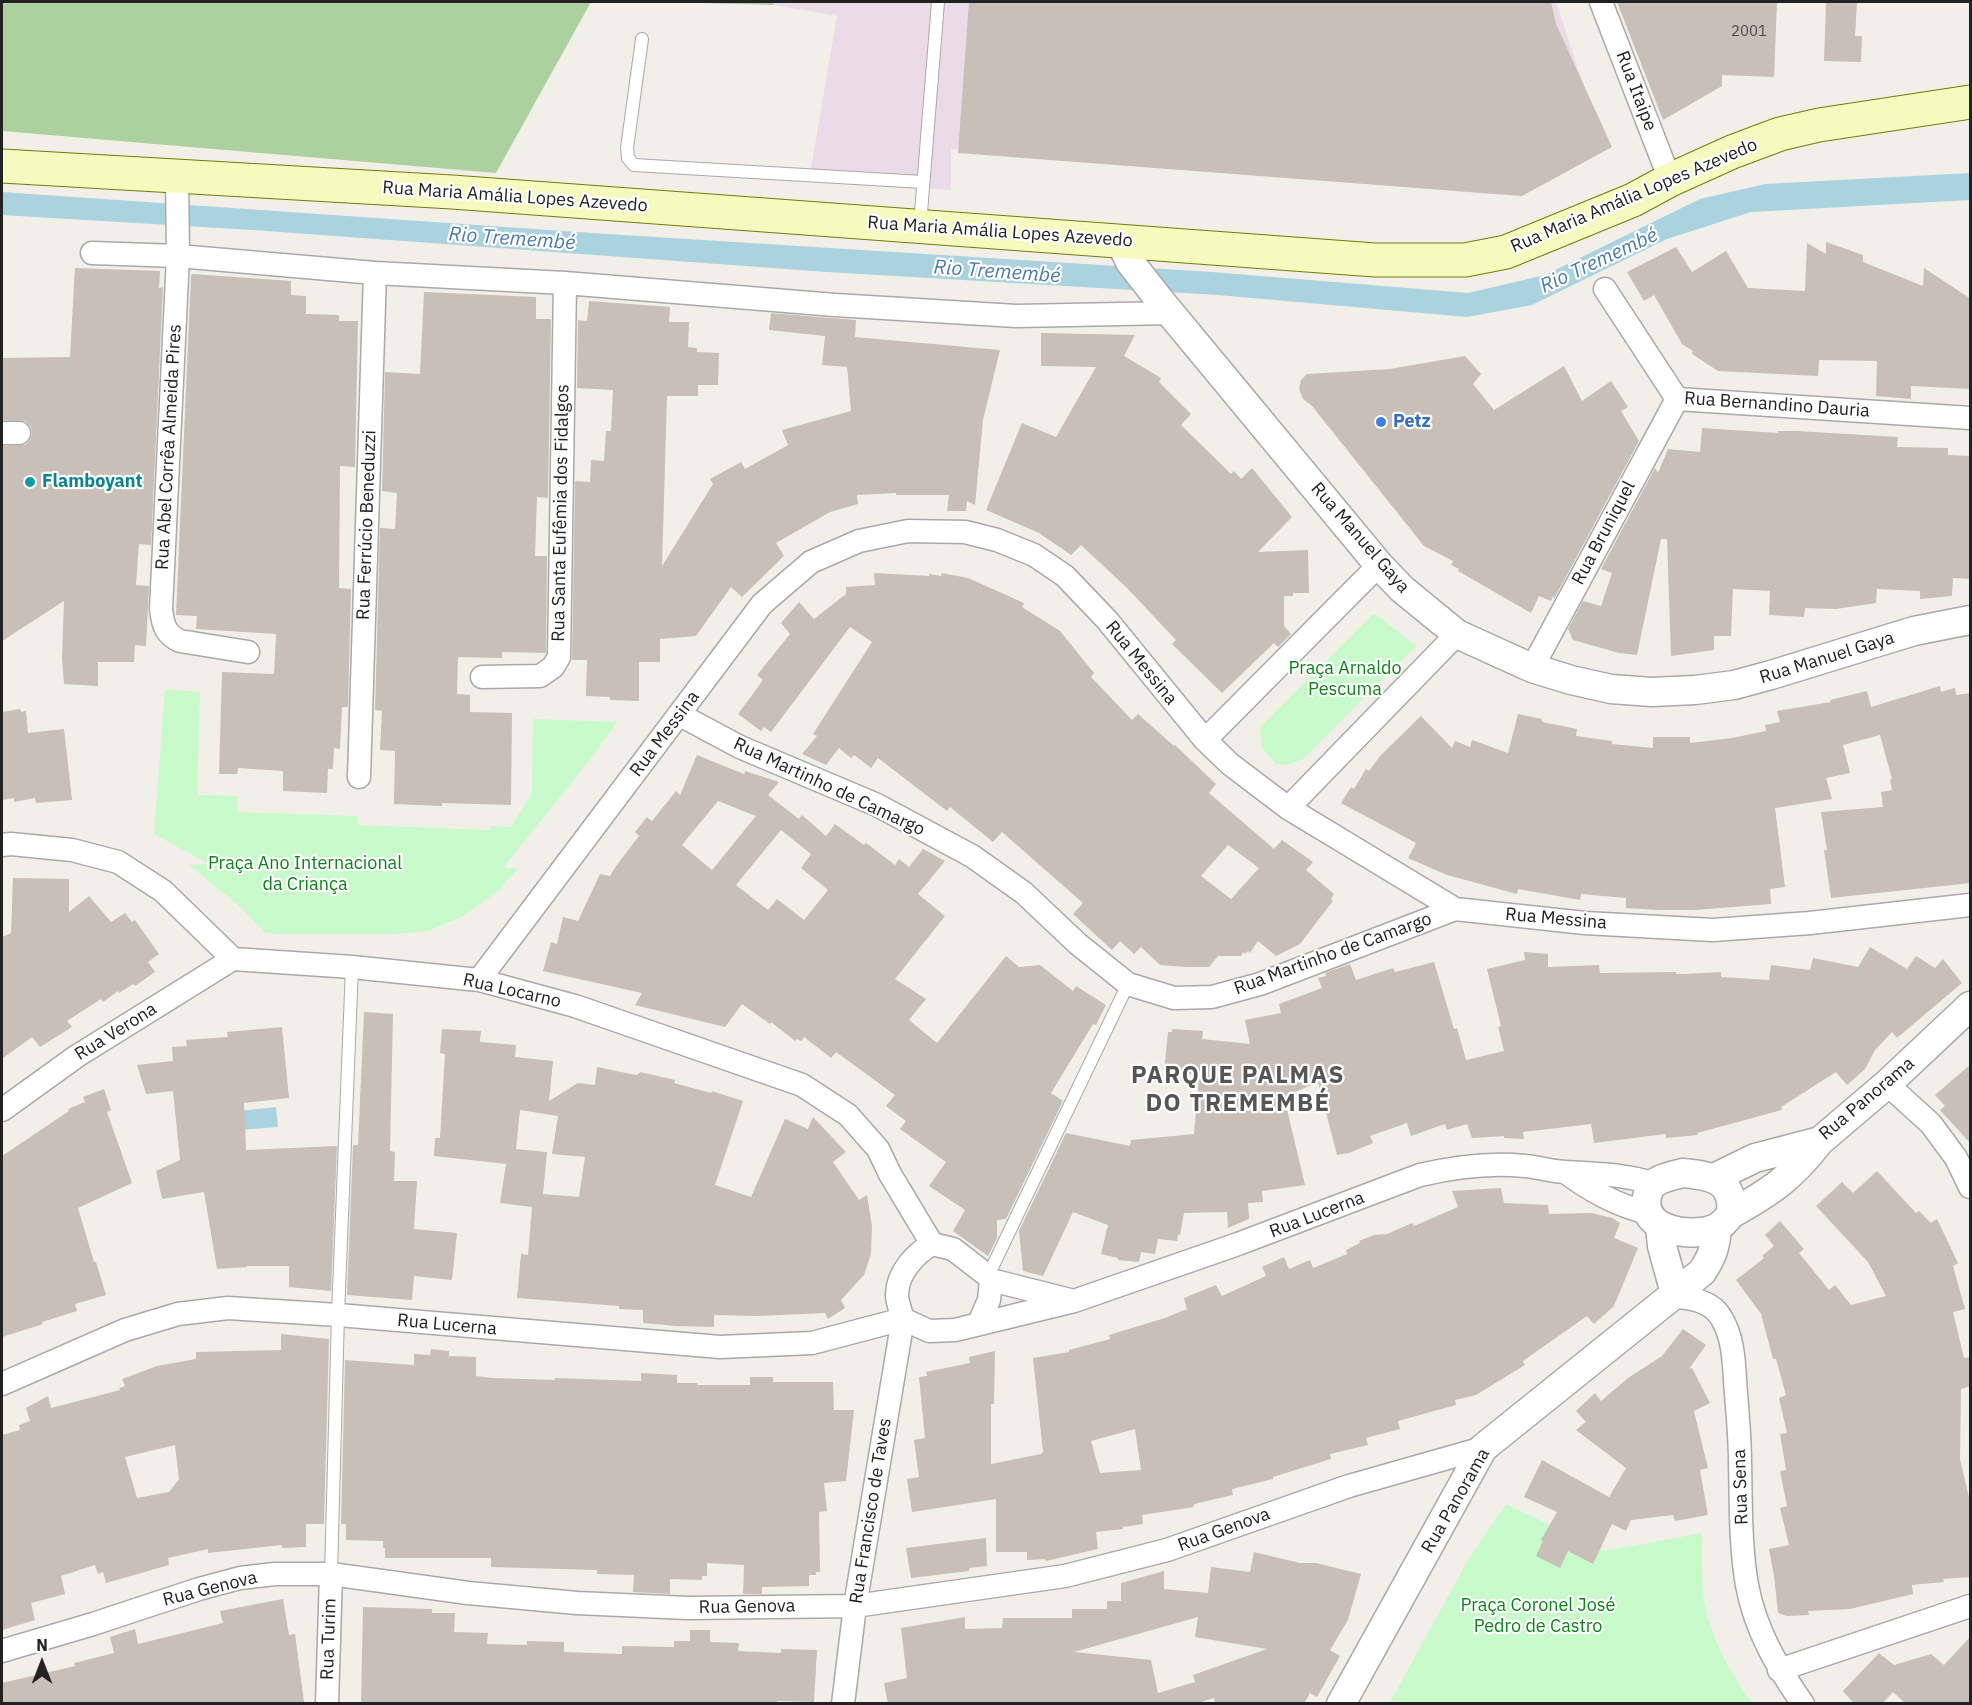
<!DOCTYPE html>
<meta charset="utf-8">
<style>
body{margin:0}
#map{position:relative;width:1972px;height:1705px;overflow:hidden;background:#f2efe9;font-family:"IBM Plex Sans",sans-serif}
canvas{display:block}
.frame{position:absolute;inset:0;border:3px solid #222;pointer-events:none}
.north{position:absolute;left:12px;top:1633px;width:60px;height:60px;-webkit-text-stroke:4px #fff;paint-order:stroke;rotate:0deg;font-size:16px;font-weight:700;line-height:24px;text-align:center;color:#222}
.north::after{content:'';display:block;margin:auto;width:21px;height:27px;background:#222;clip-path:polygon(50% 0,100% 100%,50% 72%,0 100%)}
</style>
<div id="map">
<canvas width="1972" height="1705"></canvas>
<div class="frame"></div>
<div class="north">N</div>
</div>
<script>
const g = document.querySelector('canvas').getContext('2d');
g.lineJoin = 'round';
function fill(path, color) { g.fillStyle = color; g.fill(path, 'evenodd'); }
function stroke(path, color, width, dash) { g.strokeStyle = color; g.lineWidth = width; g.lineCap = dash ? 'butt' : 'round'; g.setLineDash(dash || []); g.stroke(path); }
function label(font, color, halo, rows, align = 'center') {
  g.font = font + ' "IBM Plex Sans",sans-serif'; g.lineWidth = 4.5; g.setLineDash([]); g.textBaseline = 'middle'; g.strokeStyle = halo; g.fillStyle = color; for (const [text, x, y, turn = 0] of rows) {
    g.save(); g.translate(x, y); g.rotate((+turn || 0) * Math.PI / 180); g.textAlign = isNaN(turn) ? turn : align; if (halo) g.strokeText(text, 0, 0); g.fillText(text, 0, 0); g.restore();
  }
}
fill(new Path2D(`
 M773,2H1556L1601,138L1501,195L951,149V190L809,180L837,16L774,5Z`), '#ebdbe8');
fill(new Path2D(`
 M2,2H591L496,173L2,131Z
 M664,2H773L774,5Z`), '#add19e');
fill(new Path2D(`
 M1372,615H1377L1416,646L1303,759L1287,765L1276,764L1262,748L1260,727Z
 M165,689L200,692L197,795L237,796L238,812L357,816L358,825L490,830L491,826L511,827L532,793L533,719L617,722L596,752L503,868H518L499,890L462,917L428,931L395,934H276L264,932L237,904L189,865L209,864L154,834Z
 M1506,1504L1605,1551L1702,1533C1702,1555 1701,1578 1704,1599C1710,1638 1730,1672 1752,1703L1389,1704L1468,1560Z`), '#c8facc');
fill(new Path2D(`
 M1970,173V200L1751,212L1667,239L1532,305L1467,317L1218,295L827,272L253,230L2,215V192L592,233L1212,272L1468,293L1545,275L1700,199L1765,184Z
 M276,1107L278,1127L240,1130L239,1111Z`), '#aad3df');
fill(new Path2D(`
 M969,2H1551L1556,24L1612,147L1522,196L958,153Z
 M1617,2H1777L1774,77L1722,75V86L1663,120Z
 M1826,2H1857L1855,36H1862L1861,62L1824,61Z
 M1826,242L1863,255V262L1923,286L1924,268L1971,299V389L1911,386V399L1876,396L1877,361L1819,360L1818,376L1718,371L1692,354L1693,351L1682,344L1654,295L1644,301L1627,272L1676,247L1692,272L1726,251L1748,288L1805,291L1807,243L1826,254Z
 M75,268L160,271L159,288L163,287L151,545L139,544L136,585L149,586L146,646L135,645L134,662H98V686L64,684L62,658L64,601L2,641V446L25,445L30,440L32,434L31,427L25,421L2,420V358L70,357Z
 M193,274L291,281V295L306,296V314L339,315V321H358L355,467L340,466L339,588L351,589L348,707H342L340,749L334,748L333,769H328L327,793L283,791V771L238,768L237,774H219L222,672L274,674L276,634L196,629L197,616L176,615L191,275Z
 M424,292L536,297V319H551L548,498L537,497L535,556H547L546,653L502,652V658L458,657L457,694L470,695V712L512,713L511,805L442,803V806L394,804L395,751L380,750L382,711L375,710L380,528L395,529L397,493L382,491L385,372L420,374Z
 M589,301L670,307L669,322H689L688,347L697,348V352L719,353L718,385H698V396H667L662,566L713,484L710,479L741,462L745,469L788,445L782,430L851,411L847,367L822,365L825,336L769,330L771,313L856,320L855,337L1000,350L983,420L975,505L967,501L966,511H947L949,495H896V493L857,495L858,504L830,512L776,543L784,556L742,597L731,587L696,636L660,639V662H639V701L610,700V697L586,696L587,660H572L575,481L590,482L591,460L604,461L606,431H611L613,390L577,388L578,320L587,321Z
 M1041,333L1135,335L1124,356L1161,378L1159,382L1191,414L1181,425L1231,474L1234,471L1241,479L1252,468L1292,517L1258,552L1308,550L1309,593H1293V596H1284V626L1291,634L1278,647L1274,643L1222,693L1172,644L1176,640L1127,588L1081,545L1071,555L1039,533L986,510L1022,423L1056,437L1096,367L1041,366Z
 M1465,356L1481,374L1473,384L1494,410L1564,366L1582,401L1611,381L1628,407L1621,411L1639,441L1554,599L1553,596L1551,601L1539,596L1531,613L1458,571L1459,569L1451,565L1453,561L1424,546L1312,406L1303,399L1299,389L1301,380L1307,374L1390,369Z
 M1702,428L1778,433V431H1797L1898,437L1897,447L1948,448V455L1971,456V579L1953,578L1952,596L1920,599V591L1877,589L1876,603L1836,609L1805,608L1804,617L1769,615L1770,591L1733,589L1731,636H1714V650L1671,656L1667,539H1661L1637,655L1619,653L1573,640L1568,629L1583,601L1601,606L1612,573L1601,569L1655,468L1658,473L1668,449L1700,452Z
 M874,573L929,576V574L941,576L942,573L968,578L1024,603L1022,607L1060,631L1094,673L1091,677L1132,720L1138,714L1174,746L1175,745L1216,784L1209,793L1274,849L1282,840L1313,862L1306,870L1334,894L1331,899L1333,901L1300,944L1276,956L1258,941L1250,953L1248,951L1245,954L1243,952L1241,956H1218L1209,967H1187L1160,965L1141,947L1134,954L1120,941L1112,950L1073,914L1083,903L1002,832L993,842L950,807L947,811L878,758L871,768L854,755L851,758L839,748L826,765L802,754L817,736L813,734L872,642L850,627L771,732L764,727L761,731L738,714L763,680L757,675L790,634L781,623L799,602L814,619L846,594V587L875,585ZM1228,845L1259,868L1231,899L1201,876Z
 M1940,686L1941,692L1955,688L1956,695L1971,693V883L1831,898L1824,850H1827L1821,812L1883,807L1881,792L1892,790L1890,779H1892L1880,735L1843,745L1850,773L1826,778L1832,799L1775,808L1785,887L1770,889L1771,904L1695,910H1658L1626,908V898L1581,894L1580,900L1518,889L1517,894L1447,875L1408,858L1416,843L1341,803L1351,787L1354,789L1366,769L1369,771L1380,756L1421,716L1452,748L1455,741L1470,747L1472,740L1508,753L1518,714L1542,719V722L1577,729L1576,736L1612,741V744L1653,748V737H1690V743L1732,738L1766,731L1765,725L1780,722L1777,711L1831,702L1830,700L1867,691L1871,707Z
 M20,709L21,712L26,711L28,733L64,729L72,800L36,803L35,798L14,802V798L2,800V712Z
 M697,755L744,774L745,771L779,782L768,795L799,819L802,815L826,836L835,824L864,845L866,843L895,865L899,859L909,867L923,849L945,861L918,894L945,916L895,979L926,999L909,1020L937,1043L1006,956L1019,967L1040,965L1073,991L1076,986L1106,1005L1096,1025L1093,1024L1051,1093L1063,1101L1006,1219L997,1220V1238L988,1256L953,1231L965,1210L929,1186L946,1162L900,1129L906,1121L886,1106L895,1095L836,1052L831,1058L804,1037L801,1041L797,1039L795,1041L771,1022L770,1024L742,1004L725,1027L635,1005L642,993L543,971L551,942L557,944L563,917L578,921L600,874L610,876L616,866L639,836L635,832L647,817L652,821L676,791L680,795ZM718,801L756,816L712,870L682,845ZM781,830L811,854L801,868L828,890L804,920L777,899L768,910L736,885Z
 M13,878L69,879V912L89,896L111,922L125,913L132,922L135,920L159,954L148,962L155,972L135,986L133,984L119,993L118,991L103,1002L101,999L67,1021L72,1027L40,1047L32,1037L2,1059V937L11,933Z
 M1870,947L1907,969L1916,956L1935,968L1943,959L1962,983L1897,1038L1892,1032L1875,1050L1865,1069L1847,1085L1836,1072L1781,1107L1782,1110L1697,1133L1698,1135L1666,1138V1134L1594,1143L1591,1124L1523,1132L1524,1139L1504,1138V1136L1472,1138L1467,1124L1447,1130L1445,1124L1411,1136L1407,1123L1370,1136L1373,1143L1349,1153L1337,1155L1318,1082L1284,1097L1305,1185L1262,1191L1263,1202L1248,1203L1249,1219L1228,1228L1227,1212L1184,1213L1180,1235H1178L1177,1241L1158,1239L1155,1254L1141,1252L1139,1262L1118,1260V1258L1101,1254L1108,1225L1073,1212L1043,1276L1023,1271L1019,1231L1066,1133L1130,1146L1131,1140L1194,1134L1199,1075L1164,1072L1168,1032H1172V1029L1203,1031L1202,1039L1250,1044L1245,1020L1281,1013L1279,1004L1322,988L1318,978L1326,976L1325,973L1350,964L1356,980L1393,968L1395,972L1434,962L1454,1029L1457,1028L1466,1060L1504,1051L1498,1027L1501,1026L1487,969L1525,960L1524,952L1548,954V967L1599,965L1600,973L1676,972V974H1684L1721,972V977L1769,980L1771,965L1810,970L1813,958L1858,967Z
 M364,1012L393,1014L390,1151L395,1152L394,1181H417L414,1229L457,1233L452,1280L414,1276L412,1300L347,1295L353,1145H358Z
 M282,1027L289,1098L244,1103L246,1150L337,1146L331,1291L289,1287V1266H247V1267L217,1269L204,1192L162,1199L156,1171L180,1160L173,1091L146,1094L137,1065L173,1061L172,1047L187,1046L186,1040L228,1037L227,1032Z
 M442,1029L481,1031L480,1042L516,1045L515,1057L553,1061L549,1101L578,1083L595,1085L597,1067L636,1075L639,1074L640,1072L675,1080L674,1083L711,1093L712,1091L743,1101L715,1185L751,1197L785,1119L808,1129L813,1117L846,1152L833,1162L859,1200L867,1195L872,1226L871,1254L864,1275L841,1300L845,1308L828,1319L825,1313L758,1316L714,1315V1327L676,1326L643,1323V1310L619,1309V1306L517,1298L521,1254L528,1255L532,1207L500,1203L506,1164L434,1156L435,1138H440L445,1054L440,1053ZM520,1110L558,1116L552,1154L585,1157L579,1197L543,1194L547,1152L516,1149Z
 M1971,1064V1144L1940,1110L1945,1106L1935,1095Z
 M104,1089L111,1110L107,1112L132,1183L78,1208L94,1262H96L106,1295L75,1304L77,1311L42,1322L43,1324L2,1337V1156L69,1111L68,1109L85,1102L83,1097Z
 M1877,1171L1916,1213L1919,1211L1931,1223L1937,1219L1958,1263L1953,1266L1965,1309L1953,1312L1964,1358L1971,1357V1386L1961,1389L1960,1459L1971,1506V1577L1943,1579L1944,1582L1912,1585L1913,1594L1850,1609L1808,1611L1809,1615L1787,1616L1778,1613L1774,1576L1769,1549L1789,1545L1780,1508L1787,1506L1780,1471L1786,1470L1780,1434L1787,1433L1779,1398L1786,1395L1776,1359H1773L1761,1314L1736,1280L1764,1258L1762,1256L1774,1246L1765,1235L1780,1221L1804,1249L1799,1253L1829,1290L1835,1285L1851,1305L1886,1296L1868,1262L1816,1206L1842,1182L1853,1193Z
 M1501,1188L1504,1203L1548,1205L1549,1214L1592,1213L1612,1218L1620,1223L1614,1238L1638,1248L1614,1306L1594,1324L1587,1316L1523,1361L1525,1365L1476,1395L1455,1400L1456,1405L1398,1421L1400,1429L1366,1438L1368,1445L1330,1454L1331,1459L1273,1477V1479L1232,1489L1233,1495L1198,1503L1193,1505L1194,1507L1142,1515L1143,1524L1123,1527V1529L1096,1532L1098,1549L1046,1561L1045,1559L1027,1560V1552H996V1499L912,1512L907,1479L919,1477L914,1440L925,1438L919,1377L927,1376L926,1372L970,1363L969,1357L995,1351L994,1404H991V1464L1041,1454L1043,1452L1033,1358L1069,1352V1350L1110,1339L1109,1335L1165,1318L1187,1309L1184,1298L1216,1285L1222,1296L1266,1276L1262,1267L1284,1257L1289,1269L1310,1260L1313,1268L1347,1254L1346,1250L1360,1243L1359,1241L1374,1235L1387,1234L1412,1223L1414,1226L1458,1207L1452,1191ZM1135,1429L1141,1470L1100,1473L1091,1441Z
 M1683,1329L1706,1345L1689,1369L1692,1368L1710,1403L1694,1411L1708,1468L1700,1470L1708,1515L1675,1521L1673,1515L1631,1520L1626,1531L1612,1524L1593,1564L1568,1551L1560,1568L1536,1556L1543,1541L1541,1540L1557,1512L1524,1497L1542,1460L1609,1497L1626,1468L1576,1430L1586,1422L1576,1411L1595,1393L1601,1401L1628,1378L1662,1356Z
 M281,1334L329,1339L324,1524H306V1547L282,1548V1545L208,1553V1549L168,1558L169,1565L106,1583L103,1572L98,1574L95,1565L61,1576L65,1594L31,1603L35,1620L2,1630V1435L20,1430L19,1425L30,1421L26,1408L48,1396L51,1408L120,1390L119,1388L125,1386L122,1379L157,1366L196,1359V1352L281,1350ZM175,1445L179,1479L169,1492L137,1498L125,1457Z
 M431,1349L449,1351V1356L476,1357V1376L493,1378L555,1380V1378L641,1381V1373L677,1375V1383H697V1385H750V1377H773V1382H833L834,1410H854L846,1481L824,1483L827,1511L819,1512L820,1572H816V1575H809V1586L762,1587V1594H743L744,1565L707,1563V1576H702V1580L670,1579V1594L633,1592L634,1575L597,1574V1570L491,1567V1558H385V1548H383V1541L346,1540V1524H341L345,1360L414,1365V1354L430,1355Z
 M986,1538L987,1566L969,1568V1571L911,1578L906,1548Z
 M1254,1552L1300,1563H1316L1361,1574L1348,1620L1330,1650L1340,1656L1317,1697L1310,1693L1304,1704H1215L1214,1698L1195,1704H999L1000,1702H963V1704H888L884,1683L907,1678L901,1628L965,1617V1629L1002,1628L1003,1618H1072V1609H1107V1601H1121V1583L1164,1571V1589L1208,1593L1211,1567L1250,1572ZM1198,1617L1195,1637L1267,1649L1193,1675L1195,1682L1158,1693L1151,1660L1074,1652Z
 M283,1599L289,1635L295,1634L304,1702L293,1704H2V1683L75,1666L74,1663L114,1653L110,1637L135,1629L138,1644L223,1623L220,1611Z
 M363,1607L432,1609V1613H455L454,1632L488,1633L487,1644L527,1645V1641L564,1642V1652L622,1654V1646L674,1647V1641H690V1630H710V1642L739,1643L738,1651L781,1653V1649L817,1650L814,1702L777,1701V1704H361Z
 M1971,1636V1704H1906L1893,1692L1882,1704H1854L1843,1691L1879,1653L1894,1665L1931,1654L1944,1665Z`), '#c7bfb8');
const service = new Path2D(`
 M642,39L627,148L628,158L634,165L923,182
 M920,225L938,2
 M988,1276L1128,984
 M331,1574L338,1315L352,967`);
const minor = new Path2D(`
 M1601,2L1670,180
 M177,175L178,256L161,609C163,625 165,634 180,641L248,652
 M92,253L178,256L375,273L565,283L835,305L1016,316L1172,313
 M1605,289L1677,399
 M1677,399L1970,418
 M2,433H19
 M1532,668L1677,399
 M482,677L540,676L553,667L559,657L565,283
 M680,715L740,747L877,805L972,856L1024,893L1078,944L1128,984L1174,998L1212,997L1260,984L1455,909
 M1205,740L1379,565
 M359,777L375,273
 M1288,808L1457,634
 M2,845L11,844L72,850L118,862L163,891L233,959L352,967L479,980L575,1006L802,1085L848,1115L878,1149L890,1174L932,1244
 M479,980L762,604L811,562L859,541L908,531L965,532L997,540L1034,555L1065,576L1107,620L1205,740L1230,764L1288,808L1455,909L1585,923L1713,930L1810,923L1970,905
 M1887,1084L1931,1124L1956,1158L1970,1187
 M2,1110L77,1056L233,959
 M1565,1172C1591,1191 1616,1205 1648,1213
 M991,1280L1070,1300
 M1670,1296C1690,1298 1712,1300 1722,1319C1735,1341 1734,1370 1736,1394C1738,1417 1740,1440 1740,1462C1741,1503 1740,1545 1747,1585C1755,1629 1777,1667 1803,1704
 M903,1319L929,1331L955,1330L1074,1301L1238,1244L1420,1175C1454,1167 1489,1162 1525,1166C1539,1167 1553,1172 1566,1172C1599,1174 1621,1174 1653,1183
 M2,1384L125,1330L178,1314L228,1308L338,1315L720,1347L812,1343L903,1319
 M2,1651L93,1624L199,1589L240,1578L275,1574H331L468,1593L577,1603L688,1608L855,1606L1065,1576L1167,1550L1349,1486L1483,1448
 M1779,1670L1970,1606
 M327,1704L331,1574
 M843,1704L855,1606L903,1319C901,1312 897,1302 897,1295C897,1273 915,1254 932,1244L953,1249L988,1276L991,1280L989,1300L979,1323`);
const tertiary = new Path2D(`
 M1120,241L1130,262L1162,303L1379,565L1402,589L1457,634L1532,668L1571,680L1611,689L1652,692L1695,690L1734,685L1771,675L1914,631L1970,620
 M1683,1173C1710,1175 1735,1180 1731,1214C1727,1219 1723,1224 1718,1227C1696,1239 1639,1232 1647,1197C1648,1191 1651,1185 1656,1182C1664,1177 1674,1175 1683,1173Z
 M1714,1178L1755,1158L1820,1141L1887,1084L1970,1006
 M1731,1214C1772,1191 1791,1178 1820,1141
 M1660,1226L1662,1246L1675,1293
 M1341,1704L1483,1448L1702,1272C1712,1257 1716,1246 1717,1228`);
const secondary = new Path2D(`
 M2,166L452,192L1375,260H1465L1506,252L1633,200L1670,180L1732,152L1780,134L1819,125L1970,102`);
stroke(service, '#a9a9a9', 14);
stroke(minor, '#a9a9a9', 25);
stroke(tertiary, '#a9a9a9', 31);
stroke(secondary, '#707d05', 35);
stroke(service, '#fff', 12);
stroke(minor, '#fff', 22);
stroke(tertiary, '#fff', 28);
stroke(secondary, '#f7fabf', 33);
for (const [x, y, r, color] of [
 [1381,422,6,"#3f7fe0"],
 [30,482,6,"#0f9aa8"]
]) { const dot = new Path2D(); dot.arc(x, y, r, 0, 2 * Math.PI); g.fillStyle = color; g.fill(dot); stroke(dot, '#fff', 2); }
label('15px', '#4b4948', null, [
 ["2001",1749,32]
]);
label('18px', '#222', '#fff', [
 ["Rua Itaipe",1636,91,69],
 ["Rua Maria Amália Lopes Azevedo",1634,196,-23],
 ["Rua Maria Amália Lopes Azevedo",515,197,4],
 ["Rua Maria Amália Lopes Azevedo",1000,232,4],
 ["Rua Bernandino Dauria",1777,405,4],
 ["Rua Abel Corrêa Almeida Pires",169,447,-87],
 ["Rua Santa Eufêmia dos Fidalgos",561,513,-89],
 ["Rua Ferrúcio Beneduzzi",367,525,-88],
 ["Rua Bruniquel",1604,533,-62],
 ["Rua Manuel Gaya",1360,538,49],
 ["Rua Manuel Gaya",1827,658,-17],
 ["Rua Messina",1141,663,51],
 ["Rua Messina",665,734,-53],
 ["Rua Martinho de Camargo",829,787,25],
 ["Rua Messina",1556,919,5],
 ["Rua Martinho de Camargo",1333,954,-20],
 ["Rua Locarno",512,991,13],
 ["Rua Verona",116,1032,-32],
 ["Rua Panorama",1867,1099,-40],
 ["Rua Lucerna",1317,1215,-21],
 ["Rua Lucerna",447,1325,5],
 ["Rua Sena",1741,1487,-92],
 ["Rua Panorama",1456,1501,-60],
 ["Rua Francisco de Taves",871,1511,-81],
 ["Rua Genova",1224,1530,-20],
 ["Rua Genova",210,1589,-14],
 ["Rua Genova",747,1607,-1],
 ["Rua Turim",329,1639,-88]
]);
label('bold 18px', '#366cbe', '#fff', [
 ["Petz",1393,422]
], 'left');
label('bold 18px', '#0d838f', '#fff', [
 ["Flamboyant",42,482]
], 'left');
label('18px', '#0c8416', '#fff', [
 ["Praça Arnaldo",1345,669],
 ["Pescuma",1345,690],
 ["Praça Ano Internacional",305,864],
 ["da Criança",305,885],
 ["Praça Coronel José",1538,1606],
 ["Pedro de Castro",1538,1627]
]);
label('italic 20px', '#4a7aab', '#fff', [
 ["Rio Tremembé",512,239,4],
 ["Rio Tremembé",1599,261,-25],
 ["Rio Tremembé",997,272,4]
]);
g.letterSpacing = '1.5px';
label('bold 24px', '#555', '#fff', [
 ["PARQUE PALMAS",1238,1076],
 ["DO TREMEMBÉ",1238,1104]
]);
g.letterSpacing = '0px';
</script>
